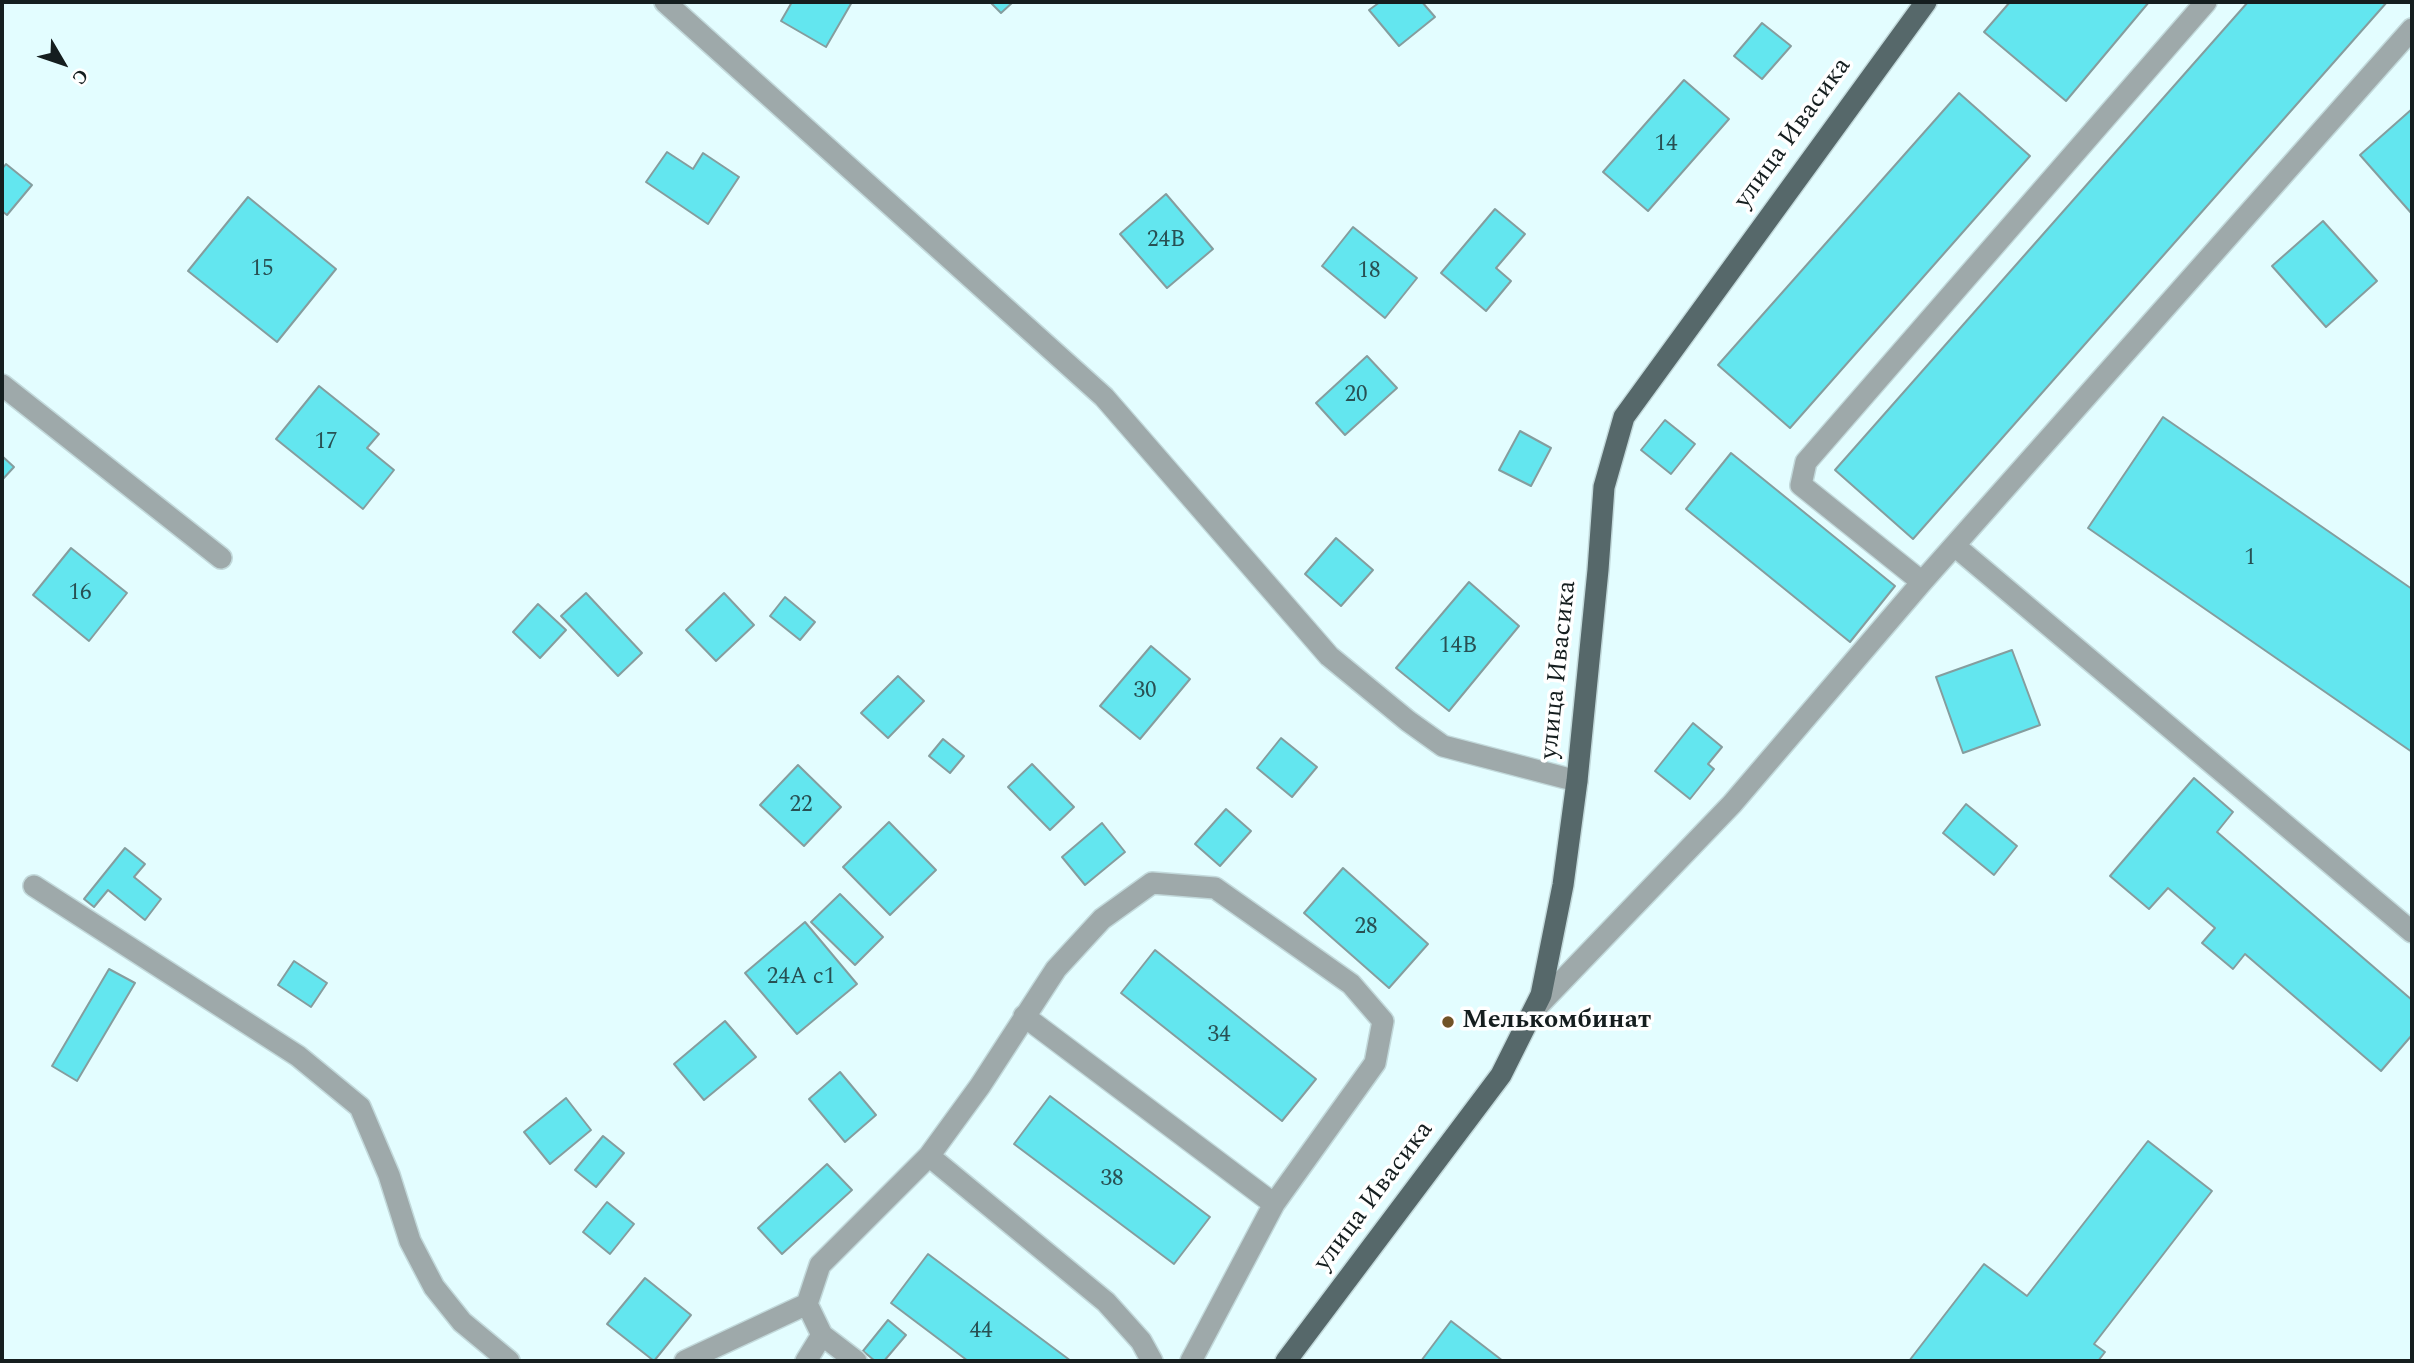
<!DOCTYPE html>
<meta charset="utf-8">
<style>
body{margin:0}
#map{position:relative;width:2414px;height:1363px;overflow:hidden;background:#e3fdff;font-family:Spectral,serif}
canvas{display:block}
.frame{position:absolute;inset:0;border:4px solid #151e1f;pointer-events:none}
.north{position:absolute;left:28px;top:28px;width:70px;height:70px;-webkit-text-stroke:5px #fff;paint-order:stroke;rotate:129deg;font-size:19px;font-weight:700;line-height:28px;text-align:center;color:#151e1f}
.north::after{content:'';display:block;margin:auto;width:24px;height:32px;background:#151e1f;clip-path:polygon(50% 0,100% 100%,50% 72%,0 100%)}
</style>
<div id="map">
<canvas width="2414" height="1363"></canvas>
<div class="frame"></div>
<div class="north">С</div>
</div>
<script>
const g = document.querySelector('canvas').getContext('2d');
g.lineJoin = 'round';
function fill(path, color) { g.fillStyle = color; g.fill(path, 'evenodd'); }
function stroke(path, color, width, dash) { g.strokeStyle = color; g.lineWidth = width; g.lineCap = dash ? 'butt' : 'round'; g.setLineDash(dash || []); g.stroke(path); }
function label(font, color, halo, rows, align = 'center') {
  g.font = font + ' Spectral,serif'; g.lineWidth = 7; g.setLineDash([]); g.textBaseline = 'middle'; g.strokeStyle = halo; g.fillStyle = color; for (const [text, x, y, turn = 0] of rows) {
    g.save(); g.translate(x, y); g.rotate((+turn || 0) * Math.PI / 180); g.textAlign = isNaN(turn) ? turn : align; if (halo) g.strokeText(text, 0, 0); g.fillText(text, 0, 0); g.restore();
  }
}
const building = new Path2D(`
 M792,2H852L826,47L781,21Z
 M990,2H1013L1001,13Z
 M1380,2H1422L1435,17L1399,46L1369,10Z
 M2010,2H2149L2066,101L1984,32Z
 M2248,2H2387L1913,539L1835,470Z
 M1762,23L1791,46L1762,79L1734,56Z
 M1684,80L1729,119L1648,211L1603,172Z
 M1959,93L2030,156L1790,428L1718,365Z
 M2412,109V214L2360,155Z
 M667,152L693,169L703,153L739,177L708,224L646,182Z
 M6,164L32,185L7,215L2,211V169Z
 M1166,194L1213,249L1167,288L1120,234Z
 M248,197L336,269L277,342L188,271Z
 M1495,209L1525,234L1496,268L1511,281L1486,311L1441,273Z
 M2323,221L2377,281L2326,327L2272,266Z
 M1353,227L1417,278L1385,318L1322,266Z
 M1367,356L1397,388L1345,435L1316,403Z
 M319,386L379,434L367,448L394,470L363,509L276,439Z
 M2163,417L2412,589V752L2088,528Z
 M1665,420L1695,444L1671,474L1641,450Z
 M1520,431L1551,448L1531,486L1499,470Z
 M1731,453L1895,586L1850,642L1686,509Z
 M2,456L14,467L2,480Z
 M1336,538L1373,570L1341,606L1305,574Z
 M71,548L127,593L89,641L33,595Z
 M1469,582L1519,626L1449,711L1396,668Z
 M586,593L642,653L618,676L561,616Z
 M724,593L754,625L716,661L686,630Z
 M785,597L815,622L800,640L770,616Z
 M538,604L566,630L540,658L513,632Z
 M1151,646L1190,679L1140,739L1100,706Z
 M2012,650L2040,725L1963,753L1936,677Z
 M898,676L924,701L888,738L861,713Z
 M1693,723L1722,747L1708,764L1714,769L1690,799L1655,771Z
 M1281,738L1317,767L1292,797L1257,768Z
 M943,739L964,756L950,773L929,756Z
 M1032,764L1074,807L1050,830L1008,787Z
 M798,765L841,807L804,846L760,805Z
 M2194,778L2233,812L2217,832L2412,1000V1035L2381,1071L2245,954L2233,969L2202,943L2215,928L2168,888L2149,909L2110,876Z
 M1966,804L2017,846L1994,875L1943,833Z
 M1226,809L1251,831L1220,866L1195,844Z
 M889,822L936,870L890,915L843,867Z
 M1102,823L1125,852L1085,885L1062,857Z
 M125,848L145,864L134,877L161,899L145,920L108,890L94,907L84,899Z
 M1343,868L1428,944L1389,988L1304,913Z
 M840,894L883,937L855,965L811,922Z
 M805,922L857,984L797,1034L745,973Z
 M1155,950L1316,1079L1282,1121L1121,993Z
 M294,961L327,983L311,1007L278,985Z
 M109,969L135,983L77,1081L52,1066Z
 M725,1021L756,1057L704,1100L674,1064Z
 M840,1072L876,1115L845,1142L809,1099Z
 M1050,1096L1210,1217L1174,1264L1014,1144Z
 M566,1098L591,1130L550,1164L524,1132Z
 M603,1136L624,1153L596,1187L575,1170Z
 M2148,1141L2212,1191L2094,1344L2105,1352L2098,1361H1909L1984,1264L2027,1296Z
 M827,1164L852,1190L782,1254L758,1228Z
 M607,1202L634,1224L610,1254L583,1232Z
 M928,1254L1071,1361H968L891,1303Z
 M645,1278L691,1315L654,1361L607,1324Z
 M888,1320L906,1335L884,1361H875L863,1351Z
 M1451,1321L1503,1361H1421Z`);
fill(building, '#63e6ef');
stroke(building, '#859d9e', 2);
const minor = new Path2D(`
 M665,2L1104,397L1329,656L1408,721L1443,746L1577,781
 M2,385L221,558
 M1955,546L2412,932
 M1922,582L1801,485L1806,462L2206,2
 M34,886L298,1056L360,1107L389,1175L410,1241L434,1287L462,1322L509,1361
 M1534,1010L1732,804L1922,582L2412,29
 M1024,1016L1274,1204
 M929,1156L1106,1302L1141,1341L1152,1361
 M822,1335L856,1361
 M685,1361L807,1304
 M806,1361L822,1335L807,1304L820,1265L929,1156L980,1086L1056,969L1102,919L1152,883L1215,888L1351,984L1383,1021L1375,1063L1274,1204L1191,1361`);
const major = new Path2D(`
 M1286,1361L1501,1075L1541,995L1563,885L1577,781L1598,570L1604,487L1624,417L1926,2`);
stroke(minor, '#c2d9db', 24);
stroke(major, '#c2d9db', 24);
stroke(minor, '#9ea9aa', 21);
stroke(major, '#56686a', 21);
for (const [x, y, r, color] of [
 [1448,1022,7,"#715327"]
]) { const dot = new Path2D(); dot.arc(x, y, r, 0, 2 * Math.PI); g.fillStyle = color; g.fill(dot); stroke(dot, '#fff', 2.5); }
label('23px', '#285053', null, [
 ["14",1666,145],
 ["24В",1166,241],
 ["15",262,270],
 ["18",1369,272],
 ["20",1356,396],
 ["17",326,443],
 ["1",2250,559],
 ["16",80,594],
 ["14В",1458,647],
 ["30",1145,692],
 ["22",801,806],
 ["28",1366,928],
 ["24А с1",801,978],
 ["34",1219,1036],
 ["38",1112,1180],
 ["44",981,1332]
]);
label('26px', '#151e1f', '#fff', [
 ["улица Ивасика",1794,134,-54],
 ["улица Ивасика",1560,670,-84],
 ["улица Ивасика",1375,1197,-53]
]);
label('bold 26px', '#151e1f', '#fff', [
 ["Мелькомбинат",1462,1022]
], 'left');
</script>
